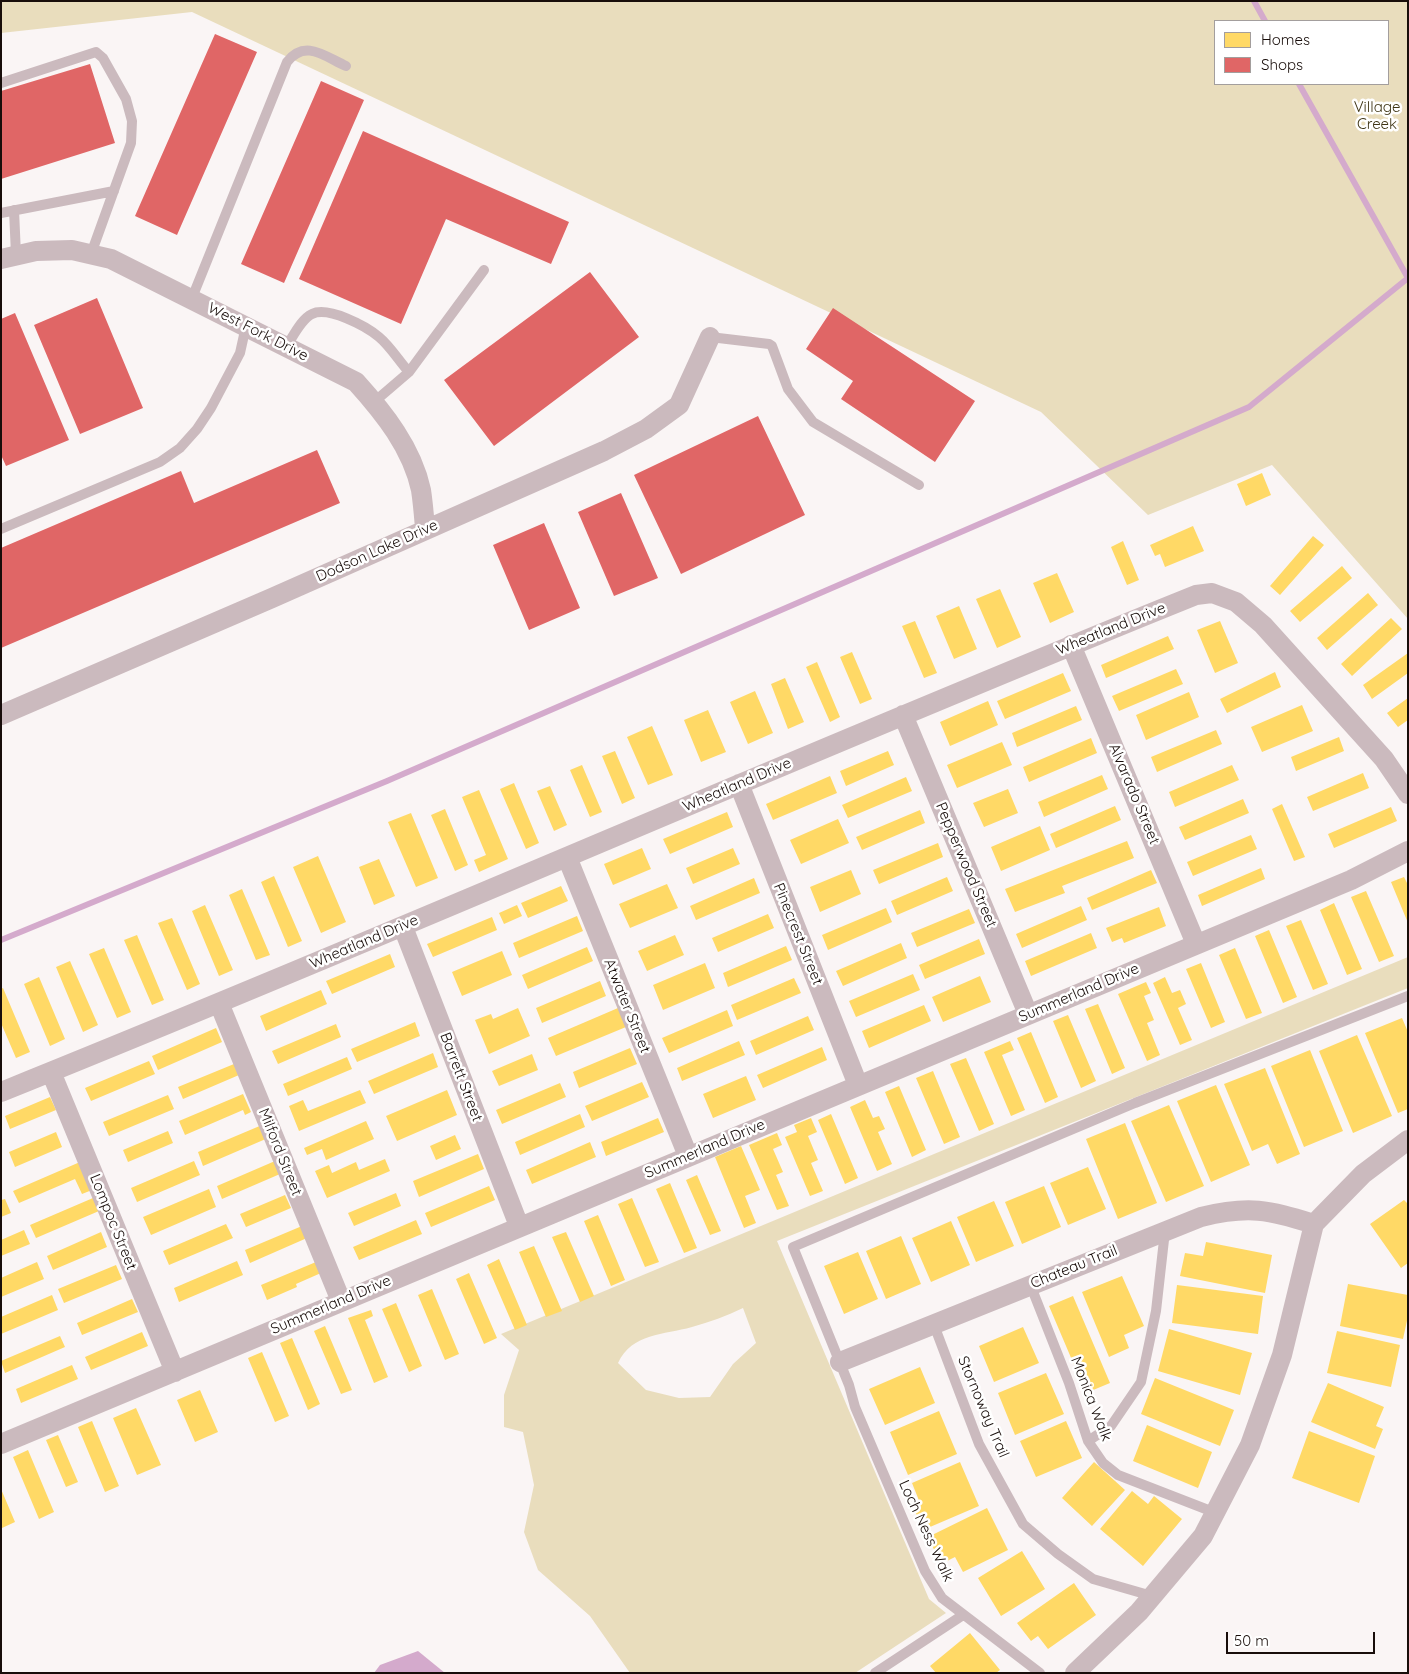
<!DOCTYPE html>
<style>
body{margin:0}
#map{position:relative;width:1409px;height:1674px;overflow:hidden;background:#faf5f5;font-family:Quicksand,sans-serif}
canvas{display:block}
.frame{position:absolute;inset:0;border:2px solid #180d0a;pointer-events:none}
.legend{position:absolute;left:1214px;top:20px;width:175px;height:65px;box-sizing:border-box;background:#fff;border:1px solid #a39e9d;margin:0;padding:6px 9px;list-style:none;font-size:15px;color:#180d0a}
.legend li{display:flex;align-items:center;gap:10px;height:25px}
.legend b{width:25px;border:1px solid #a39e9d}
.scale{position:absolute;left:1226px;top:1632px;width:149px;height:22px;box-sizing:border-box;border:2px solid #180d0a;border-top:0;padding-left:6px;font-size:15px;line-height:18px;white-space:nowrap;color:#180d0a;-webkit-text-stroke:4px #fff;paint-order:stroke}
</style>
<div id="map">
<canvas width="1409" height="1674"></canvas>
<div class="frame"></div>
<ul class="legend">
<li><b style="height:14px;background:#ffd966"></b>Homes</li>
<li><b style="height:14px;background:#e06666"></b>Shops</li>
</ul>
<div class="scale">50 m</div>
</div>
<script>
const g = document.querySelector('canvas').getContext('2d');
g.lineJoin = 'round';
function fill(path, color) { g.fillStyle = color; g.fill(path, 'evenodd'); }
function stroke(path, color, width, dash) { g.strokeStyle = color; g.lineWidth = width; g.lineCap = dash ? 'butt' : 'round'; g.setLineDash(dash || []); g.stroke(path); }
function label(font, color, halo, rows, align = 'center') {
  g.font = font + ' Quicksand,sans-serif'; g.lineWidth = 5; g.setLineDash([]); g.textBaseline = 'middle'; g.strokeStyle = halo; g.fillStyle = color; for (const [text, x, y, turn = 0] of rows) {
    g.save(); g.translate(x, y); g.rotate((+turn || 0) * Math.PI / 180); g.textAlign = isNaN(turn) ? turn : align; if (halo) g.strokeText(text, 0, 0); g.fillText(text, 0, 0); g.restore();
  }
}
fill(new Path2D(`
 M1,1H1408V619L1272,465L1148,515L1041,412L192,12L1,33ZM1215,21H1388V84H1215Z
 M1408,957V988L777,1241L929,1599L946,1613L855,1673H630L590,1616L538,1570L524,1532L534,1485L523,1432L504,1427V1395L519,1350L501,1334ZM743,1308L756,1343L733,1364L710,1397L679,1398L646,1390L618,1363C632,1333 664,1335 692,1327C710,1322 726,1316 743,1308Z`), '#e9ddbd');
fill(new Path2D(`
 M418,1651L445,1673H374L380,1665Z`), '#d4aacc');
fill(new Path2D(`
 M1262,473L1271,495L1246,506L1237,484Z
 M1193,526L1204,551L1165,567L1160,554L1155,556L1150,545Z
 M1313,536L1324,545L1280,595L1270,586Z
 M1123,541L1139,580L1127,585L1111,547Z
 M1342,566L1352,578L1300,622L1290,611Z
 M1057,573L1074,612L1050,623L1033,583Z
 M1000,589L1021,637L997,648L976,599Z
 M1368,593L1378,605L1327,650L1317,638Z
 M959,606L977,649L954,659L936,616Z
 M1391,618L1402,629L1352,676L1341,664Z
 M915,621L937,673L924,678L902,626Z
 M1220,621L1238,663L1215,673L1197,630Z
 M1168,636L1174,649L1106,678L1101,665Z
 M852,652L872,699L860,704L840,657Z
 M1408,653V673L1372,699L1363,685Z
 M817,662L840,717L830,722L806,667Z
 M1176,669L1183,684L1119,711L1112,696Z
 M1275,672L1281,687L1227,713L1220,699Z
 M1063,673L1071,691L1005,719L997,701Z
 M785,678L804,722L788,729L771,684Z
 M755,691L773,733L748,744L730,702Z
 M1189,692L1199,717L1146,740L1136,715Z
 M1408,698V720L1398,727L1387,713Z
 M988,701L998,725L950,746L940,722Z
 M1302,705L1313,731L1262,752L1251,727Z
 M1076,706L1082,720L1017,747L1012,733Z
 M708,710L726,752L701,762L684,720Z
 M652,726L673,775L648,785L627,737Z
 M1216,730L1222,744L1157,772L1151,757Z
 M1339,737L1344,751L1296,771L1291,757Z
 M1091,738L1097,753L1029,782L1023,767Z
 M1002,742L1012,765L957,788L947,765Z
 M615,751L635,798L622,804L602,756Z
 M888,751L894,765L846,786L840,771Z
 M582,765L602,812L590,817L570,770Z
 M1232,765L1239,780L1175,807L1169,792Z
 M1363,773L1369,788L1313,811L1307,797Z
 M1102,775L1108,789L1044,817L1038,802Z
 M830,776L837,793L773,820L766,804Z
 M906,777L912,791L848,818L842,805Z
 M514,783L539,843L526,849L500,789Z
 M550,786L567,825L554,831L537,791Z
 M1008,789L1018,813L984,827L973,803Z
 M479,790L508,859L479,872L474,860L486,855L462,797Z
 M1243,799L1249,813L1185,840L1179,827Z
 M1282,804L1305,857L1294,861L1272,809Z
 M1115,806L1121,820L1056,848L1050,834Z
 M1391,807L1397,821L1334,848L1328,834Z
 M445,809L468,865L455,871L431,815Z
 M920,810L925,823L862,850L856,837Z
 M727,812L733,827L670,854L663,839Z
 M411,813L438,878L416,887L388,822Z
 M838,819L849,843L801,864L790,840Z
 M1040,826L1050,850L1001,871L991,847Z
 M1251,835L1257,849L1193,876L1187,862Z
 M1127,841L1134,858L1062,886L1065,893L1015,912L1005,889Z
 M938,843L943,857L879,884L873,870Z
 M642,848L651,869L613,885L604,864Z
 M733,848L740,864L693,884L686,868Z
 M318,856L346,922L321,933L293,867Z
 M379,859L395,896L374,905L359,867Z
 M1261,868L1265,879L1202,906L1198,895Z
 M851,870L861,894L820,912L810,887Z
 M1151,870L1157,883L1092,910L1087,898Z
 M274,876L302,941L288,947L261,882Z
 M947,877L953,891L897,915L891,901Z
 M1404,877L1408,885V923L1391,882Z
 M754,878L760,893L696,920L690,906Z
 M667,884L678,908L630,928L619,904Z
 M561,886L568,901L528,918L521,903Z
 M242,889L270,955L256,960L229,895Z
 M1366,891L1394,956L1379,962L1351,897Z
 M1334,903L1362,969L1347,975L1320,910Z
 M205,905L233,970L219,976L192,911Z
 M517,905L522,916L504,924L499,913Z
 M1081,906L1087,920L1022,948L1016,934Z
 M1159,907L1166,926L1124,943L1122,938L1112,942L1106,928Z
 M886,908L892,922L828,950L822,935Z
 M969,909L975,923L917,947L911,933Z
 M768,914L774,928L718,952L712,938Z
 M577,916L583,931L519,958L513,943Z
 M492,917L497,930L433,957L427,944Z
 M172,918L200,984L187,990L158,923Z
 M1301,920L1328,984L1313,990L1286,926Z
 M1269,930L1297,997L1283,1003L1255,936Z
 M1091,933L1097,948L1031,976L1025,961Z
 M137,935L164,1000L152,1005L124,940Z
 M675,935L684,955L647,971L638,951Z
 M979,939L985,954L925,979L919,965Z
 M901,943L907,958L843,986L836,971Z
 M786,946L792,960L728,987L723,973Z
 M587,947L593,961L528,989L522,975Z
 M104,948L131,1012L117,1018L89,954Z
 M1235,948L1262,1013L1246,1019L1219,955Z
 M502,951L512,975L462,996L452,972Z
 M390,954L395,967L332,994L326,981Z
 M70,961L98,1025L83,1032L56,967Z
 M705,963L715,988L663,1010L653,985Z
 M1201,963L1225,1022L1211,1028L1186,969Z
 M913,974L920,990L856,1017L849,1001Z
 M980,976L991,1002L943,1022L932,997Z
 M39,977L65,1039L50,1046L24,984Z
 M1165,977L1172,993L1180,990L1186,1004L1178,1008L1192,1040L1180,1045L1153,983Z
 M794,978L801,993L737,1020L731,1005Z
 M600,981L606,996L542,1023L536,1008Z
 M1146,982L1151,993L1144,996L1154,1020L1147,1023L1160,1055L1147,1061L1118,994Z
 M3,988L30,1052L16,1058L1,1023V989Z
 M321,990L327,1004L266,1031L260,1016Z
 M1098,1004L1125,1068L1112,1074L1085,1009Z
 M924,1005L931,1021L869,1048L862,1031Z
 M518,1008L530,1036L489,1054L475,1020L491,1014L493,1019Z
 M618,1008L626,1027L556,1056L548,1038Z
 M727,1010L733,1026L669,1053L662,1038Z
 M1068,1015L1096,1081L1081,1088L1053,1021Z
 M808,1016L814,1030L756,1055L750,1041Z
 M1402,1018L1408,1032V1109L1398,1113L1365,1033Z
 M415,1022L420,1036L357,1062L351,1049Z
 M336,1024L341,1037L278,1064L272,1051Z
 M216,1028L222,1042L158,1070L152,1056Z
 M1031,1032L1058,1097L1045,1103L1017,1038Z
 M1357,1035L1392,1116L1353,1133L1319,1051Z
 M739,1041L745,1055L682,1081L677,1068Z
 M1010,1041L1014,1050L1002,1055L1025,1110L1011,1116L984,1052Z
 M822,1047L827,1060L763,1088L757,1075Z
 M630,1048L637,1064L579,1088L573,1072Z
 M1310,1050L1343,1131L1304,1147L1271,1066Z
 M433,1053L438,1067L374,1094L368,1081Z
 M532,1054L538,1070L499,1086L492,1071Z
 M347,1057L352,1069L288,1096L283,1084Z
 M966,1058L994,1124L979,1131L950,1064Z
 M149,1061L155,1074L91,1101L85,1088Z
 M234,1064L239,1075L183,1099L178,1087Z
 M1265,1068L1300,1154L1277,1164L1268,1144L1252,1151L1224,1084Z
 M933,1071L960,1137L944,1144L916,1078Z
 M746,1076L756,1100L713,1118L703,1094Z
 M642,1082L649,1097L592,1121L585,1106Z
 M560,1083L566,1097L502,1124L496,1110Z
 M1216,1085L1250,1165L1211,1182L1177,1101Z
 M899,1086L926,1150L912,1157L885,1092Z
 M360,1090L366,1103L299,1131L289,1106L303,1100L308,1111Z
 M447,1090L457,1115L397,1141L386,1116Z
 M243,1094L251,1112L245,1115L243,1110L185,1135L179,1121Z
 M168,1095L174,1109L109,1136L103,1122Z
 M50,1097L56,1110L10,1129L5,1116Z
 M865,1100L873,1118L879,1116L885,1129L878,1132L892,1164L877,1171L850,1107Z
 M1169,1105L1204,1186L1166,1202L1131,1121Z
 M580,1114L585,1127L520,1155L515,1142Z
 M831,1114L858,1178L845,1184L818,1120Z
 M658,1118L664,1132L606,1156L601,1142Z
 M811,1118L817,1132L808,1136L818,1160L811,1163L823,1191L810,1196L785,1137L797,1132L794,1125Z
 M366,1121L374,1139L326,1160L322,1149L307,1155L304,1148Z
 M1125,1123L1157,1203L1118,1219L1086,1139Z
 M262,1125L268,1138L203,1166L198,1152Z
 M168,1131L173,1143L128,1162L123,1150Z
 M56,1132L62,1147L15,1167L9,1152Z
 M777,1133L782,1145L773,1149L783,1172L776,1175L789,1206L777,1210L749,1145Z
 M455,1135L461,1149L436,1160L430,1146Z
 M590,1142L596,1157L532,1184L526,1170Z
 M741,1146L760,1190L745,1196L756,1223L744,1228L715,1157Z
 M478,1154L484,1169L419,1197L413,1181Z
 M282,1158L287,1171L222,1199L217,1186Z
 M385,1159L390,1171L327,1198L315,1171L329,1165L332,1173L356,1162L359,1170Z
 M194,1161L200,1175L137,1202L131,1188Z
 M80,1162L92,1190L82,1194L75,1179L19,1203L13,1191Z
 M1088,1167L1106,1209L1068,1225L1050,1183Z
 M697,1175L721,1231L710,1235L686,1180Z
 M670,1183L697,1248L684,1253L656,1189Z
 M489,1186L495,1200L431,1227L425,1213Z
 M1044,1186L1061,1227L1022,1244L1005,1202Z
 M209,1189L216,1207L151,1235L143,1217Z
 M396,1193L401,1206L354,1226L348,1213Z
 M285,1195L291,1208L246,1227L240,1214Z
 M93,1198L99,1211L36,1238L30,1225Z
 M632,1198L659,1262L645,1267L618,1204Z
 M5,1199L11,1213L1,1217V1200Z
 M1404,1200L1408,1204V1263L1401,1268L1370,1224Z
 M994,1201L1014,1246L976,1262L957,1217Z
 M598,1215L625,1280L611,1286L584,1221Z
 M416,1220L422,1234L359,1260L353,1247Z
 M951,1221L970,1265L931,1282L912,1238Z
 M226,1224L233,1238L169,1265L163,1251Z
 M302,1226L307,1238L250,1263L245,1250Z
 M24,1230L30,1244L1,1256V1240Z
 M101,1232L107,1247L53,1270L47,1256Z
 M566,1232L594,1296L580,1302L552,1237Z
 M901,1236L921,1284L886,1299L866,1251Z
 M1206,1242L1272,1255L1265,1293L1180,1276L1185,1253L1203,1256Z
 M534,1246L562,1311L546,1317L519,1252Z
 M858,1252L878,1299L844,1314L824,1266Z
 M499,1259L527,1325L515,1330L487,1265Z
 M237,1261L243,1275L179,1302L174,1288Z
 M37,1262L44,1279L1,1297V1278Z
 M316,1262L321,1273L296,1284L297,1287L267,1300L261,1285Z
 M116,1265L122,1279L64,1303L58,1289Z
 M469,1273L497,1338L484,1344L456,1279Z
 M1122,1276L1144,1326L1124,1335L1129,1348L1109,1357L1082,1292Z
 M1348,1284L1408,1295V1316L1403,1339L1340,1326Z
 M1177,1285L1263,1296L1258,1334L1172,1323Z
 M432,1289L459,1354L445,1360L418,1295Z
 M52,1295L58,1310L1,1334V1317Z
 M1073,1296L1110,1383L1086,1393L1049,1306Z
 M132,1299L138,1312L82,1335L77,1323Z
 M396,1303L422,1366L409,1372L382,1309Z
 M371,1310L373,1316L365,1320L388,1377L374,1383L348,1318Z
 M325,1326L352,1390L341,1394L314,1331Z
 M1023,1327L1039,1363L994,1382L979,1346Z
 M1169,1329L1252,1353L1240,1395L1158,1371Z
 M1337,1331L1400,1345L1391,1387L1327,1373Z
 M142,1332L148,1346L91,1370L85,1357Z
 M60,1336L65,1347L5,1373L1,1361Z
 M292,1338L320,1404L308,1410L280,1343Z
 M262,1352L289,1416L275,1422L248,1358Z
 M72,1365L78,1379L21,1403L16,1389Z
 M920,1367L935,1403L885,1425L869,1389Z
 M1046,1373L1064,1414L1015,1435L998,1393Z
 M1155,1378L1234,1410L1220,1446L1141,1414Z
 M1328,1383L1384,1407L1376,1426L1383,1429L1375,1449L1311,1422Z
 M200,1390L218,1432L195,1442L177,1400Z
 M136,1408L161,1465L137,1475L113,1418Z
 M939,1411L957,1454L908,1475L890,1432Z
 M92,1421L119,1486L105,1492L78,1427Z
 M1066,1421L1082,1458L1036,1477L1020,1441Z
 M1147,1425L1212,1452L1198,1488L1133,1461Z
 M1309,1431L1375,1456L1359,1503L1292,1478Z
 M58,1435L78,1482L66,1487L46,1440Z
 M28,1450L54,1512L39,1519L13,1457Z
 M960,1462L979,1506L923,1530L913,1506L920,1503L912,1483Z
 M1094,1462L1125,1490L1092,1526L1062,1498Z
 M1,1489L15,1522L2,1528L1,1525Z
 M1132,1491L1148,1504L1154,1496L1182,1519L1143,1566L1100,1529Z
 M987,1508L1008,1550L963,1572L955,1557L941,1564L928,1537Z
 M1022,1551L1045,1589L1001,1616L978,1578Z
 M1074,1583L1096,1615L1048,1649L1038,1636L1031,1641L1017,1623Z
 M970,1633L1000,1670L996,1673H936L930,1666Z`), '#ffd966');
fill(new Path2D(`
 M215,34L257,52L177,235L135,216Z
 M90,64L115,143L1,179V91Z
 M321,81L364,100L284,283L241,264Z
 M363,131L569,222L551,264L446,219L401,324L299,279Z
 M590,272L639,337L494,446L444,380Z
 M97,298L143,408L80,434L34,325Z
 M833,308L975,401L935,462L841,399L853,381L806,349Z
 M15,313L69,440L6,466L1,455V319Z
 M758,416L805,515L681,574L634,475Z
 M317,450L340,503L1,648V548L181,471L194,503Z
 M621,493L658,578L614,596L578,512Z
 M544,523L580,608L529,630L493,545Z`), '#e06666');
stroke(new Path2D(`
 M1254,1L1265,21
 M1299,84L1408,278
 M1,940L387,781L1249,407L1408,278`), '#d4aacc', 6);
stroke(new Path2D(`
 M1,83L96,52L103,58L126,99L132,121L131,143L91,254
 M14,210L16,255
 M1,213L114,191
 M192,298L287,62C305,39 324,56 346,66
 M710,337L769,344L772,346L788,389L813,422L919,485
 M286,347C293,337 301,319 312,314C328,306 366,326 379,337C390,346 399,361 409,372
 M374,402L409,372L484,270
 M1,529L160,462L180,448L197,429L211,408L240,353L246,326
 M1030,1284L1069,1383L1088,1441L1103,1463L1118,1475L1216,1513
 M934,1325L979,1444L1023,1524L1058,1554L1093,1579L1152,1596
 M1088,1441L1111,1426L1141,1382L1156,1311L1165,1231
 M875,1673L963,1615
 M1040,1673L942,1598L925,1571L855,1407L849,1385L793,1247L1135,1103L1408,996`), '#cbbabe', 10);
stroke(new Path2D(`
 M1,259L36,251L72,250L111,259L356,382C384,413 412,448 421,490C423,503 424,516 425,528
 M1071,645L1196,944
 M1,715L272,598L604,451L646,429L679,405L710,337
 M903,715L1028,1014
 M739,784L858,1085
 M567,857L688,1156
 M403,927L519,1226
 M219,1003L341,1301
 M51,1072L175,1372
 M1,1092C402,931 796,756 1196,595L1212,593L1236,602L1263,625L1384,759L1408,794
 M840,1362L1201,1217C1250,1205 1267,1210 1314,1224
 M1,1444L1351,880L1408,851
 M1075,1673L1139,1612L1203,1536L1250,1445L1282,1355L1314,1224L1363,1174L1408,1140`), '#cbbabe', 20);
label('15px', '#3e3414', '#fff', [
 ["Village",1377,107],
 ["Creek",1377,124]
]);
label('15px', '#180d0a', '#fff', [
 ["West Fork Drive",258,332,27],
 ["Dodson Lake Drive",377,551,-24],
 ["Wheatland Drive",1111,629,-22],
 ["Wheatland Drive",737,785,-23],
 ["Alvarado Street",1134,794,67],
 ["Pepperwood Street",966,865,67],
 ["Pinecrest Street",798,934,68],
 ["Wheatland Drive",364,942,-23],
 ["Summerland Drive",1079,993,-23],
 ["Atwater Street",627,1006,68],
 ["Barrett Street",461,1077,69],
 ["Summerland Drive",705,1149,-23],
 ["Milford Street",280,1152,68],
 ["Lompoc Street",113,1222,68],
 ["Chateau Trail",1074,1267,-22],
 ["Summerland Drive",331,1305,-23],
 ["Monica Walk",1091,1399,69],
 ["Stornoway Trail",983,1407,67],
 ["Loch Ness Walk",926,1531,65]
]);
</script>
